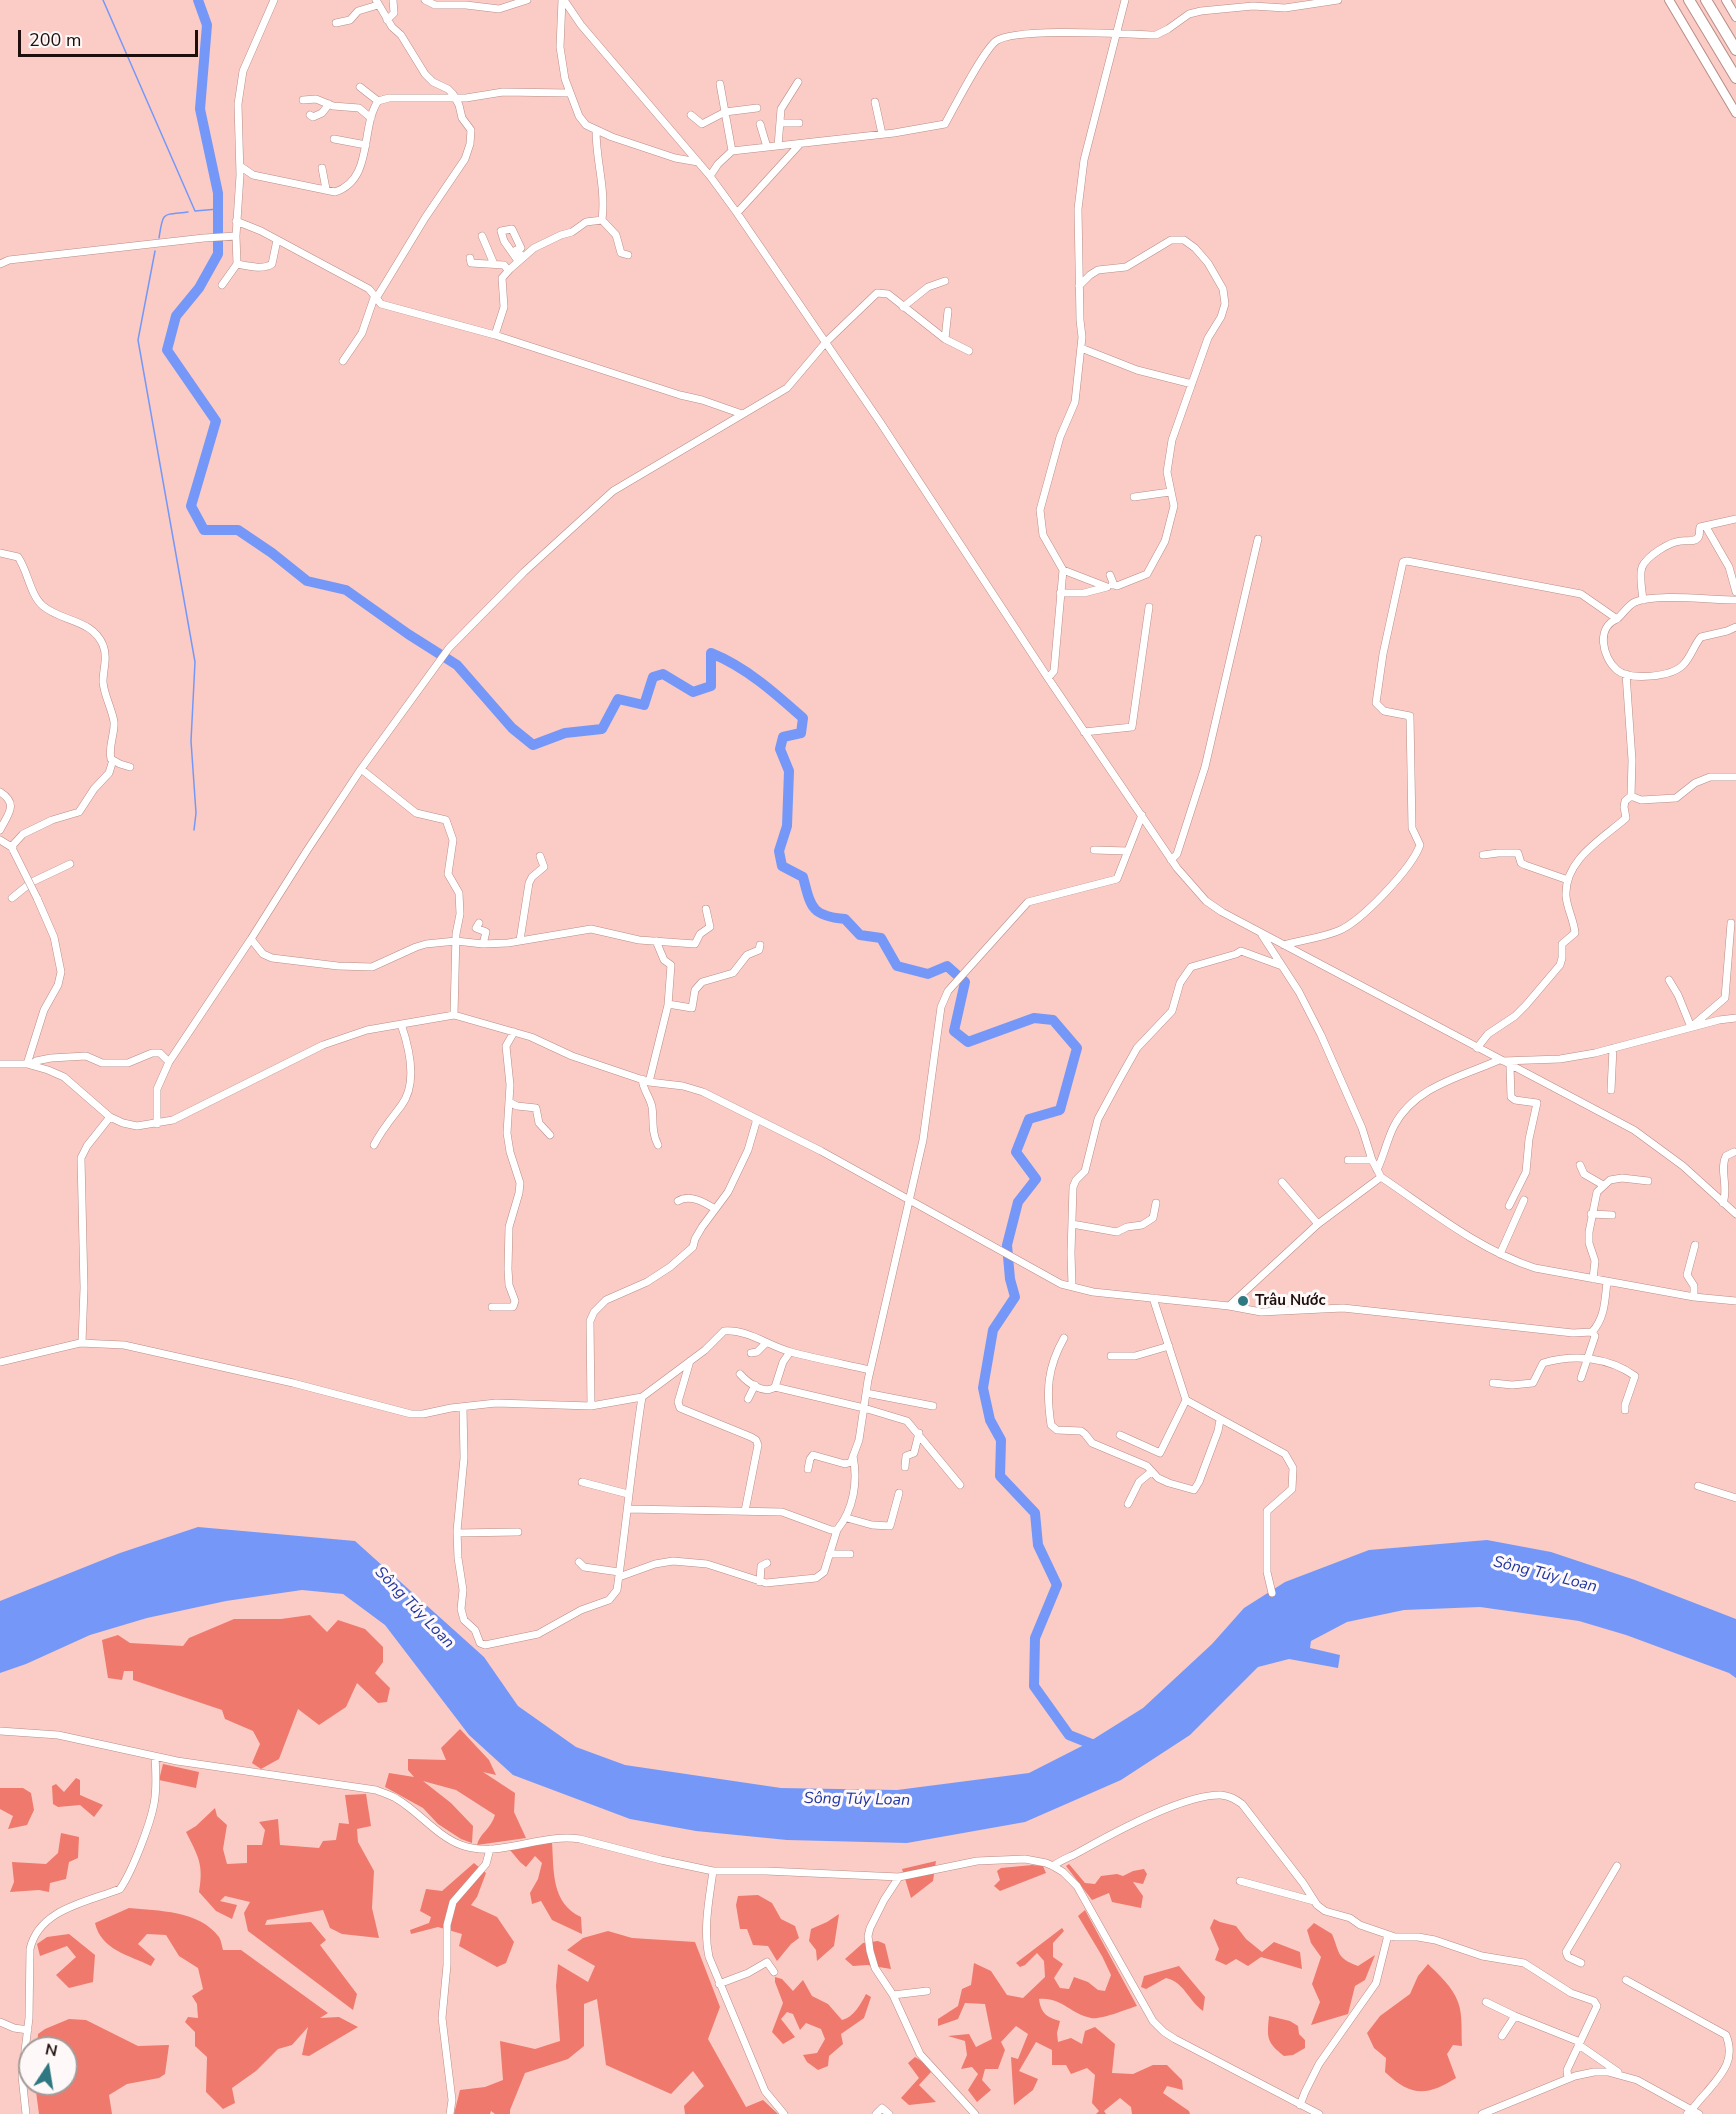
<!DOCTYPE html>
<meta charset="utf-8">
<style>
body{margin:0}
#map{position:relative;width:1736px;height:2114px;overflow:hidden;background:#fbccc6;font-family:"Nunito Sans",sans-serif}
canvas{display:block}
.north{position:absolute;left:18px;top:2036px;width:60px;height:60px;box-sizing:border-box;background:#fef9f8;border:2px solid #a49b9a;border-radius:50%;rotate:12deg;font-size:16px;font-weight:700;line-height:24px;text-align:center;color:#1e0f0d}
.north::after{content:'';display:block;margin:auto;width:21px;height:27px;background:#2f7781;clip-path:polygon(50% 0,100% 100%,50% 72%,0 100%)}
.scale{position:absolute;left:18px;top:30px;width:180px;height:27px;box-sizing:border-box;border:3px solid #1e0f0d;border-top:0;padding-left:8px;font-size:18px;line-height:21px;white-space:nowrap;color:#1e0f0d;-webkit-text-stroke:4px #fef9f8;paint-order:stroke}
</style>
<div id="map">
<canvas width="1736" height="2114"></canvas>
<div class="north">N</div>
<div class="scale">200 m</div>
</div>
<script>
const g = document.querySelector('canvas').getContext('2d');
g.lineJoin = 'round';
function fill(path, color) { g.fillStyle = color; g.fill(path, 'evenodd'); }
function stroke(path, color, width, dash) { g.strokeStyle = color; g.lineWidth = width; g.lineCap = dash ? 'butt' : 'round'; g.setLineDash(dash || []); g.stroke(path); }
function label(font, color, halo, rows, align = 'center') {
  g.font = font + ' "Nunito Sans",sans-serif'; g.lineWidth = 6; g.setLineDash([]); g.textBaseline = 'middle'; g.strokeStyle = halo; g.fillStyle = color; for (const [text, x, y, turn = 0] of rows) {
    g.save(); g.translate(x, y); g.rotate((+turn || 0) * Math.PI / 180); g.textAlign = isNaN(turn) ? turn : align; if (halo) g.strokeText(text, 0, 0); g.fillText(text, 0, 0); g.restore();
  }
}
fill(new Path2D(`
 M310,1615L327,1632L338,1620L365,1629L383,1647V1662L375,1673L390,1688L387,1702L378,1703L357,1683L346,1707L319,1725L298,1709L279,1759L261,1769L252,1763L260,1744L253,1731L225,1719L222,1710L133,1680V1671H124L122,1680L108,1678L102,1640L118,1635L130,1643L183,1646L189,1638L234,1619H281Z
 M460,1729L489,1760L496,1775L483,1772L515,1793L514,1812L526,1838L477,1845C479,1834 491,1829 495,1815L456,1790L423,1781L451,1803L473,1826L472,1843L461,1839L438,1824L423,1808L385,1787L389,1773L414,1777L408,1770V1759L446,1760L441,1748Z
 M163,1764L199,1772L196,1788L159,1780Z
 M76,1778L80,1780V1795L103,1805L94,1817L80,1805L58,1807L53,1804L52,1786L56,1784L64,1792Z
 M0,1788H23L31,1793L34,1810L27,1825L8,1829L13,1816L0,1809Z
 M366,1794L371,1826L357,1829L358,1842L374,1871L372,1908L379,1938L342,1934L330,1928L323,1910L267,1920L265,1925L311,1922L326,1940L320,1945L357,1994L353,2010L248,1931L244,1913L250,1902L225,1896L220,1901L237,1905L232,1919L216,1911L199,1892C204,1864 198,1856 186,1832L196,1826L215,1808L217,1816L227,1825L223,1849L227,1864L247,1863V1845H262L265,1830L259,1822L278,1819L280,1845L319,1848L323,1841L336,1840L339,1823L349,1824L345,1795Z
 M61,1833L79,1837L78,1858L69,1862L66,1879L50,1883L49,1892L39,1890L10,1892L14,1882L12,1862L46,1864L58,1853Z
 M552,1842C554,1871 551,1903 581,1917L582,1934L552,1920L541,1901L532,1904L530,1893L538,1879L542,1863L535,1856L526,1867L520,1862L510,1850Z
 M936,1861L933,1881L911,1898L902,1869Z
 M474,1863L486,1873L477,1897L471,1905L497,1917L514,1942L506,1963L497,1967L459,1946L462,1934L438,1927L411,1934L410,1930L429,1923L431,1917L420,1911L426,1889L442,1891Z
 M1069,1864L1085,1883L1095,1884L1101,1876L1117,1874L1123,1876L1133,1871L1144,1869L1147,1874L1143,1884L1133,1882L1143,1896L1141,1908L1112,1902L1109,1893L1092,1900L1066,1866Z
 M1032,1865L1043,1866L1046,1873L1000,1891L994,1886L1000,1880L997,1871L1001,1868Z
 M758,1895L772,1903L781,1919L795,1926L799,1938L791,1944L777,1961L768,1946L753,1945L747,1929H740L736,1905L738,1896Z
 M129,1908C158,1911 199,1910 219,1937C221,1940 222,1946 223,1950H241L328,2013L320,2018L339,2017L358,2027L309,2056L302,2055L308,2027L292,2045L278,2049L256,2071L232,2088L235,2103L223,2109L206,2092L207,2057L195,2046V2032L185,2022L188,2017L198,2018L197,2004L192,1996L203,1989L198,1968L179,1956L166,1935L147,1934L138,1944L155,1959L151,1966C129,1955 101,1950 95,1923Z
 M1085,1910L1137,2006C1127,2009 1101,2020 1091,2018C1070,2014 1062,1997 1039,1999C1041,2013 1046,2017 1060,2021L1057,2033L1058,2042L1071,2038L1082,2044L1085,2031L1095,2027L1115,2044L1112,2073L1133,2074L1153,2065H1167L1182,2080L1183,2090L1167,2086L1163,2093L1189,2111L1190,2114H1132L1131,2107L1120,2098L1104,2111L1106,2114H1096L1099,2111L1092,2103L1095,2075L1087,2068L1071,2074L1066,2065H1052V2050L1036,2042L1019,2071L1038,2079L1033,2090L1014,2105L1011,2057L1018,2059L1028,2034L1016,2026L1001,2042L1005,2050L998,2069H985L982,2080L991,2090L977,2102L968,2090L978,2074L972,2067L961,2069L967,2055L965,2041L948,2036L969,2034L976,2047L992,2039L985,2004L965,2003L958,2019L938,2026V2019L958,2006L962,1989L971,1985L974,1963L991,1971L1007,1995L1023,1998L1045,1977L1044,1961L1037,1953L1025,1965L1020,1967L1016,1963L1062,1928L1064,1931L1053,1943V1957L1063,1964L1054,1978L1060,1988L1069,1989L1074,1977L1088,1982L1098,1990L1105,1991L1111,1975L1102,1956L1078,1916Z
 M839,1914L834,1946L817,1961L816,1950L809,1941L811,1929L827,1922Z
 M1214,1919L1220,1922L1236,1926L1246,1939L1262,1952L1274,1942L1300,1952L1302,1969L1261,1957L1248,1966L1236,1959L1226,1965L1215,1960L1219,1949L1210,1928Z
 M1314,1923L1332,1934C1340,1953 1336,1958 1358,1966L1375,1955L1365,1980L1355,1986L1348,2014L1311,2025L1320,2002L1312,1984L1321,1957L1311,1943L1307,1930Z
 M608,1931L632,1938L695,1942L720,2007L708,2039L746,2107L763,2100L778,2114H685L684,2106L704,2086L693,2071L671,2094L606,2065L597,1999L584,2004V2046L568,2059L525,2073L510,2110V2114H495L491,2111L490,2114H454L460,2090L485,2087L503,2080L500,2041L535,2049L560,2041L556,1986L558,1964L588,1982L595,1966L567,1950L583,1938Z
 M69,1934L95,1955L93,1982L69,1988L56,1975L76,1957L67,1946L40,1956L37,1944L47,1937Z
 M878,1941L885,1944L891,1969L867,1965L853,1966L845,1959L863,1943Z
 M1428,1964C1438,1974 1453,1987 1458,2002C1463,2015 1461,2032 1462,2046L1453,2045L1447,2054L1456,2078C1426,2097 1410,2096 1385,2072L1386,2058L1374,2048L1367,2033L1380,2016L1410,1994L1418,1976Z
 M1179,1966L1205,1997L1203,2011C1187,1999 1185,1983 1166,1978L1146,1989L1141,1987L1144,1976Z
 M775,1977L782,1979L793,1991L803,1980L812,1996L828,2004L842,2020C854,2017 860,2005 866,1994L871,1997L864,2018L841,2034L843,2044L829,2056L828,2066L818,2070L807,2062L803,2055L817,2053L825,2039L821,2029L806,2023L800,2030L793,2014L787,2012L781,2019L795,2037L783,2044L772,2032L783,2003L775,1982Z
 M1269,2016L1290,2021L1298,2026L1299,2034L1305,2040V2048L1293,2055L1284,2056C1266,2042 1267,2037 1269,2016Z
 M69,2019L86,2020L138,2046L169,2045L165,2074L159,2078L127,2084L109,2095L112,2114H39L35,2084H66V2048H37L38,2034L45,2029Z
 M915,2057L926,2064L931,2072L919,2085L936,2102L909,2105L901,2098L919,2078L908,2063Z`), '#ee796c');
fill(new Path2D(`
 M198,1527L355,1541L484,1657L518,1706L576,1747L625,1765L781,1788L897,1790L1029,1773L1084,1745L1143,1708L1212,1644L1244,1608L1285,1582L1369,1550L1487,1540L1551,1552L1635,1580L1736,1619V1678L1729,1673L1626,1635L1579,1621L1480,1607L1404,1610L1347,1622L1311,1641L1310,1648L1340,1655L1338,1668L1289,1659L1258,1667L1190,1735L1121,1780L1025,1822L907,1843L787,1840L696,1831L630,1819L513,1775L469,1735L385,1625L343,1594L302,1590L226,1601L147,1618L90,1635L26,1664L0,1673V1601L120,1553Z`), '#7598f8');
stroke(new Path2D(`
 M103,0L195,211
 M195,211L218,209
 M159,238C163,211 162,215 188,212
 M155,251L138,340L195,662L191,741L196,813L194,830`), '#7598f8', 1.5);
stroke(new Path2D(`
 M198,0L207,25L200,109L218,193V254L199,288L176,316L167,350L216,421L191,506L204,530H238L272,553L307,581L346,590L408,634L457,665L512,728L533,745L565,733L602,729L618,699L644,705L653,677L663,674L693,692L711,686V653C746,667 775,693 803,718L801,733L783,737L780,749L789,771L787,826L779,851L782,866L803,877C811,907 811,916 845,919L860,935L881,938L897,966L928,974L947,966L965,982L954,1031L968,1042L1034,1018L1053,1020L1077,1048L1060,1110L1029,1119L1016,1152L1036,1179L1018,1202L1007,1245L1010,1279L1015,1297L993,1330L983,1388L990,1420L1001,1440L1000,1476L1035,1513L1038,1545L1057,1585L1035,1638L1034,1686L1069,1735L1099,1747`), '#7598f8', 10);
const minor = new Path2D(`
 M376,0L392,27L401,35L425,74L433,82L448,89L453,94L459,105L462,118L471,130L470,144L465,159L425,218L377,297
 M425,0L435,5H466L499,9L527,0
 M562,0L560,47L565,79L579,116L586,125L612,137L675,158L698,162
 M564,0L581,25L710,176L737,213L880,422L1048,678L1177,868L1206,901L1222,912L1634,1130L1683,1166L1736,1214
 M387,20L394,13L393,0
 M336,23L350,20L358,11L378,5
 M720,84L725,112L757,108
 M360,87L378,101
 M303,100L316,99L333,106L359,108L371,118
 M875,102L882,134
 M310,115L313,117L322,113L329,104
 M691,115L702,124L725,112L732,151
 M780,123H799
 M761,126L760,124L767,147
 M334,139L366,145
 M778,146L781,109L798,82
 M240,166L253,175L335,192C374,179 360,128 378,101L389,98H466L503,92L569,93
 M322,168L326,189
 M710,176L718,164L732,151L894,133L945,124C955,106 983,51 996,41C1015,27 1126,34 1156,35L1168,29L1189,14L1201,11L1253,6L1285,8L1338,0
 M737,213L800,144
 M602,220L616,235L621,253L628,255
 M236,221L261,231L369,289L381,304L495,335L680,395L702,400L742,414
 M236,236L237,264C248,266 263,270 272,264L277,240
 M482,236L494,264
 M470,258L471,263L504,265L508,270
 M518,261L504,241L501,231L512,229L521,248L516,250L523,257
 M0,264L9,260L204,238L236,236L240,175L238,104L243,71L274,0
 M222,285L237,264
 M1079,286L1090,275L1098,270L1126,267L1171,240H1184L1195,248L1208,263L1223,289L1225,304L1221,317L1208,338L1172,440L1167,472L1174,506L1165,541L1147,574L1117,586L1114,585
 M903,307L928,287L945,281
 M948,311L945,339L969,351
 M495,335L504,307L502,278L510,269L534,248L561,235L572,232L586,222L602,220C606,187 596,162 596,130
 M1081,348L1137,370L1192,384
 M343,361L362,333L375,295
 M1134,497L1170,492
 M1706,527L1729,567L1736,592
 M0,553L18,557C28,571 30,595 43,606C62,622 92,619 103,645C108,658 103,669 103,682C104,695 112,709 114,722C115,734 108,746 111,759L120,764L130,767
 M1110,575L1114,585H1112
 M1060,593H1084L1107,587L1063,570
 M1643,600C1642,590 1639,576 1642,567C1647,556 1669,542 1681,541C1687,540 1696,543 1699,536C1700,533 1699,530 1700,527L1736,519
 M1617,619C1596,627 1602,657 1617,670C1630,681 1671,677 1683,665C1691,657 1694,645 1701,637L1727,631L1736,627
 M1626,674L1632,760L1631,796
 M1048,678L1054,671L1063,570L1043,535L1040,510L1060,437L1075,402L1082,337L1080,320L1078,209L1084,160L1125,0
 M1084,732L1132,727L1149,607
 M361,769L416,813L446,820L453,840L448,874L459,893L460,914L456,934L454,1015
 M0,792C19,804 8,814 0,830
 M1631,796L1641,800L1676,798L1695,783L1710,777H1736
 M0,840L13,848
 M12,846L23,834L52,820L79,812L94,789L109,773L113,760
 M1094,850L1128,851
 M1483,855L1498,853H1518L1521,863L1525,865L1568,880
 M1171,860L1177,854L1205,767L1258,539
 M32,882L70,864
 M12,898L28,885
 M479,923L476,928L486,932L483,944L508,943L591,929L639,940L695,944L700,934L710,927L706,909
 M1262,935L1299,992L1321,1035L1362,1128L1372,1160L1381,1177C1430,1210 1479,1250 1535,1268L1694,1297L1736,1301
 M251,939L263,954L272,958L338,966L372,967L416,947L426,944L456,941L483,944
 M520,940L529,883L532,877L544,867L540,856
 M1284,945C1301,940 1321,938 1338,931C1361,922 1412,868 1420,845L1412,828L1410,716L1384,711L1376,703L1383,654L1403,562L1407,561L1581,594L1617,619C1623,614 1628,605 1635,602C1656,593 1711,600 1736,600
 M1669,980L1678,995L1691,1027L1725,998L1731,923
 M668,1004L692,1008L695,990L702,982L733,973L747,955L759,950L760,945
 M1477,1048L1488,1034L1515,1016L1526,1005L1560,965L1562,958V944L1575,933C1574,920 1567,909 1566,896C1564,860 1602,839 1626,818L1624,807L1625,801L1631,796
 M1503,1061L1560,1059L1595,1053L1719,1020L1736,1018
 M0,1064H27L48,1070L64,1077L110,1117L123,1123L137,1126L173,1120L323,1045L367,1030L454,1015L531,1037L572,1056L649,1082L683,1086L703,1092L821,1151L1061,1284L1093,1292L1229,1306L1261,1312L1343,1308L1573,1333L1592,1332C1605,1318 1605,1300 1607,1281
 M27,1064L44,1010L58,985L61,972L54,937L37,898
 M31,1065L36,1061L51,1058L86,1056L102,1063H128L152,1053H160L169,1062
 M642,1079C643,1090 650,1097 652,1107C654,1121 651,1131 658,1145
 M649,1082L668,1005L671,965L664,960L656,941
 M1611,1090L1613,1048
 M509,1102L517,1106L536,1108L539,1123L550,1135
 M157,1124V1089L169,1062L251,939L306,852L361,769L449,648L524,572L613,491L787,388L826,342L877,293L888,294L945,339
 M374,1145C381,1131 391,1119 401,1106C418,1084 409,1047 401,1024
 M1348,1160H1372
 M1580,1165L1584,1174L1603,1185
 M1377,1170C1384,1155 1387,1140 1394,1126C1415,1086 1461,1077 1499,1060
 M1282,1182L1318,1224
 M678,1201C690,1194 704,1202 715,1209
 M1723,1203C1729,1187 1719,1169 1726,1156L1734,1152
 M1509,1206L1526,1172L1529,1139L1537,1103L1515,1100L1511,1097L1510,1066
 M1591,1214L1612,1215
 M1072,1224L1117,1232L1127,1227L1142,1225L1153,1218L1156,1203
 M1500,1254L1524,1200
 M1593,1279L1595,1261L1589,1243V1232L1597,1192L1610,1180L1622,1178L1648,1181
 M1072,1286L1071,1253L1073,1187L1076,1180L1085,1171L1098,1119L1119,1080L1137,1048L1172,1011L1180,983L1191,967L1236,954L1241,951L1282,966
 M1694,1297V1286L1687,1275L1695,1245
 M1229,1306L1318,1224L1381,1177
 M492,1307H513L515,1301L509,1285L508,1269L509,1227L519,1193L520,1183L510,1152L507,1133L510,1085L506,1046L514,1032
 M1064,1338C1047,1368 1046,1391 1051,1425L1057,1430L1081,1431L1085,1434L1092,1443L1147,1466L1158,1478L1169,1483L1194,1490L1199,1482L1218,1431L1220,1420
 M82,1343L84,1288L81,1158L87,1146L110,1117
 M751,1353L757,1352L766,1343
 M1111,1356H1135L1169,1346
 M690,1361L678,1402L680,1408L751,1437L756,1440L758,1445L745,1511
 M0,1362L80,1343L124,1345L293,1383L411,1414H423L451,1408L496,1403L591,1406L642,1397L705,1350L724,1331C747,1329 769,1346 791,1352C817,1359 844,1364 870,1370
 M740,1374C748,1383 764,1395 775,1387L783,1362L790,1352
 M1581,1378L1595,1336L1592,1332
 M1493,1383L1512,1385L1533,1383L1543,1363C1575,1354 1608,1357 1635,1376L1625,1405V1410
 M775,1387L864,1408L907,1421L960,1485
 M866,1393L933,1406
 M748,1399L755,1385
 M1186,1400L1285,1454L1293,1468L1292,1489L1267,1511V1572L1272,1593
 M591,1406L590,1321L594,1312L606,1300L647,1282L670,1267L693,1247L695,1239L702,1227L728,1192L748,1150L757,1119
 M463,1407L464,1458L457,1531L458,1558L463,1590L461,1609L464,1620L475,1630L480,1643L485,1645L538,1634L581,1610L609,1600L617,1590C626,1526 632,1461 642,1397
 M1120,1435L1160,1453L1186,1400L1153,1298
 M905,1467L906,1456L914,1453L919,1433
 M808,1469L810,1459L813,1455L845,1464L851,1462L859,1440L868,1380L923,1140L941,1007L948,991L1028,902L1117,879L1142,815
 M582,1482L628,1494
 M1698,1486L1736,1498
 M1128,1504L1139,1482L1151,1472
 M628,1509L782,1512L831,1530H837C854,1509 858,1481 853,1456
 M847,1518L872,1525L890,1526L899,1493
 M457,1533L518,1532
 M829,1554H850
 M579,1562L584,1567L619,1572
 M619,1577L655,1564L673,1561L707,1564L766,1583L816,1578L824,1572L837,1530
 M760,1582L761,1566L767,1563
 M0,1731L58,1735L177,1761L376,1790C383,1793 391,1795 397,1799C419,1812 437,1836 461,1845C499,1859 539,1833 580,1839L661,1860L713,1871H766L899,1877L977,1861L1025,1859L1046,1863L1053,1866L1063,1872L1077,1886L1153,2021L1164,2032L1175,2039L1319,2114
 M1053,1866C1062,1859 1071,1857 1081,1851C1113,1833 1185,1794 1221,1795C1230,1796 1235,1799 1242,1804L1303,1883L1317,1905L1325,1911L1350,1918L1360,1925L1395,1937H1418L1435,1940L1482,1956L1524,1963L1571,1993L1594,2001L1597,2006L1567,2070L1568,2079
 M713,1871C709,1900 703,1929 709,1957L765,2091L784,2114
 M899,1877L884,1900L870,1928L868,1936L870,1951L875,1968L893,1995L920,2054L975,2114
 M1240,1881L1314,1901
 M1581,1963L1568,1957L1566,1952L1617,1866
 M1626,1980L1726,2035C1736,2060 1722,2074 1706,2093C1699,2100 1694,2108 1687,2114
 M719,1984L748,1973L767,1962L774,1972
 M893,1995L927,1991
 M1486,2002L1515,2016L1580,2042
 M0,2022L14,2028L28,2030
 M1502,2036L1515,2016
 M1579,2045L1618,2072
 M1300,2105L1305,2092L1319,2064L1376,1983L1388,1935
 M26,2114L22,2076L29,2018L30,1949C39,1909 87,1902 120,1889C132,1872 150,1825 154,1804C157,1789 156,1772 155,1757
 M450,2114L452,2100L442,2018L447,1965V1925L453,1902L486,1864L490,1849
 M876,2114L882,2108L889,2114
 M1482,2114L1575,2076L1594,2072H1608L1637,2080L1699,2114`);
const major = new Path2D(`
 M1669,0L1736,113
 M1726,0L1736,17`);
const highway = new Path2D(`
 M1689,0L1736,78
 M1706,0L1736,50`);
stroke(minor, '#b88d87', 8);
stroke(major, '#b88d87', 10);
stroke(highway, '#b88d87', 12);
stroke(minor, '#fff', 7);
stroke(major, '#fff', 8);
stroke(highway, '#fff', 10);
const minorBridge = new Path2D(`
 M13,850L37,898`);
stroke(minorBridge, '#b88d87', 8, []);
stroke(minorBridge, '#fff', 7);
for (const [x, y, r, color] of [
 [1243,1301,6,"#2f7781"]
]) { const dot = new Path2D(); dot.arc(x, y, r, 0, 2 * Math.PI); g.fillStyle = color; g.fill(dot); stroke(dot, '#fef9f8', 2); }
label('bold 15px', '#1e0f0d', '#fef9f8', [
 ["Trâu Nước",1255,1301]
], 'left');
label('italic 16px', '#1e35a3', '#fef9f8', [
 ["Sông Túy Loan",1545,1575,14],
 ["Sông Túy Loan",414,1608,46],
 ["Sông Túy Loan",857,1800,1]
]);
</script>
